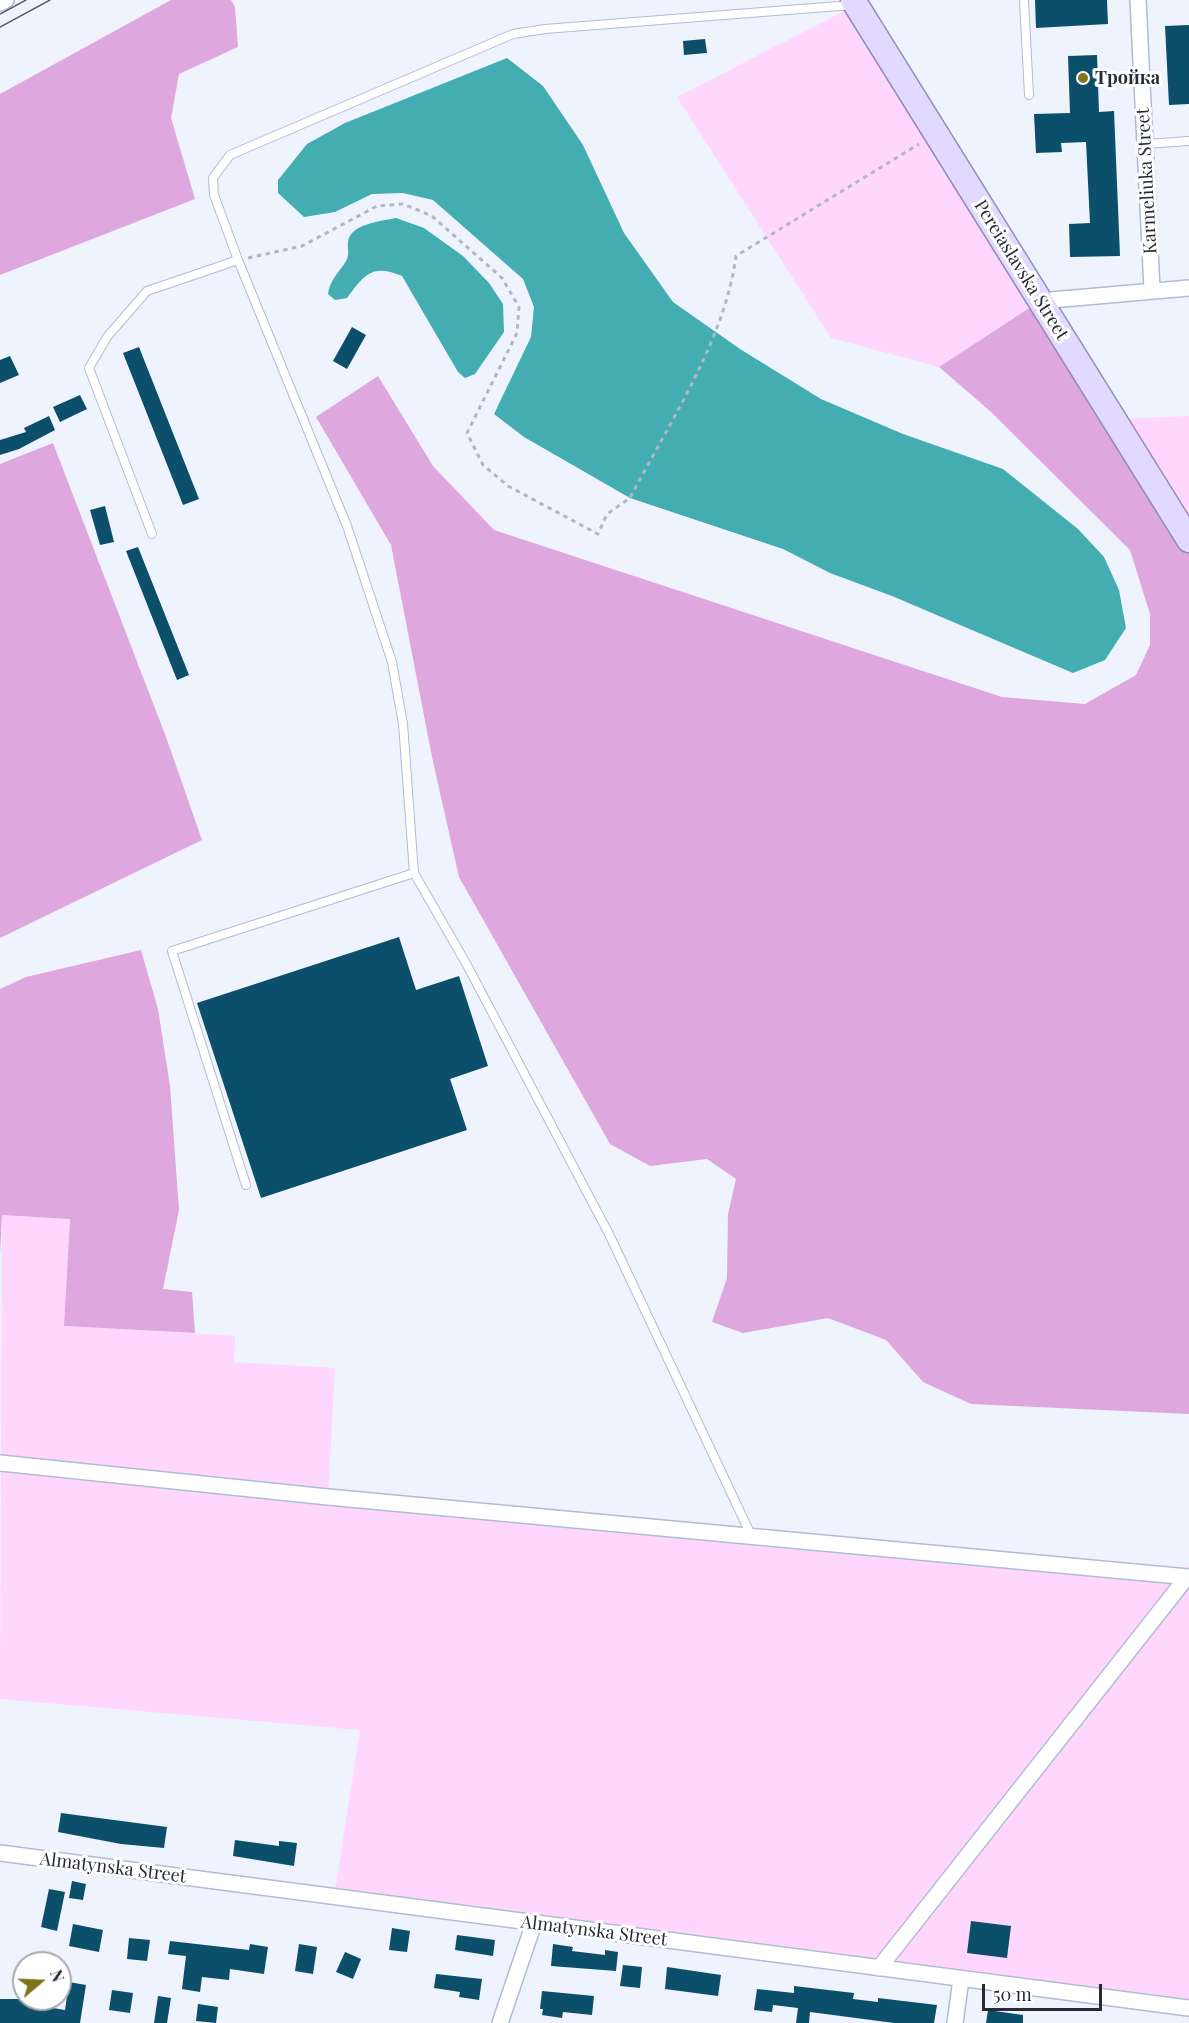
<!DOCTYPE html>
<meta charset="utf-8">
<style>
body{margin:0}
#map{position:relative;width:1189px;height:2023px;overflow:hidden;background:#eef3fe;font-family:"Playfair Display",serif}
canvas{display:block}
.north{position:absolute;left:12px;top:1951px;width:60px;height:60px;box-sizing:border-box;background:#fff;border:2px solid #a8aaae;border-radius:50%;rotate:71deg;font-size:16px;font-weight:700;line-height:24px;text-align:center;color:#262b34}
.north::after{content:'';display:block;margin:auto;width:21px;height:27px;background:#7d7519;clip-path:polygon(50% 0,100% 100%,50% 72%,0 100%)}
.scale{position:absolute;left:982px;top:1984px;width:120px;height:27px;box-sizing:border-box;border:3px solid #262b34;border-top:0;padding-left:8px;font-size:18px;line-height:21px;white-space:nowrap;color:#262b34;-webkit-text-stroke:4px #fff;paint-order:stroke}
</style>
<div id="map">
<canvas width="1189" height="2023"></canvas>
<div class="north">N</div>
<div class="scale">50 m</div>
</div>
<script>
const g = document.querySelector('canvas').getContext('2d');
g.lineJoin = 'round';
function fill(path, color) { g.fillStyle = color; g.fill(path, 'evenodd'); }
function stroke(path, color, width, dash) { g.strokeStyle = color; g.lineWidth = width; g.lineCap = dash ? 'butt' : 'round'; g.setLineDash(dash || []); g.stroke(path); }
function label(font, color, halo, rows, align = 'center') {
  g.font = font + ' "Playfair Display",serif'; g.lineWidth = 6; g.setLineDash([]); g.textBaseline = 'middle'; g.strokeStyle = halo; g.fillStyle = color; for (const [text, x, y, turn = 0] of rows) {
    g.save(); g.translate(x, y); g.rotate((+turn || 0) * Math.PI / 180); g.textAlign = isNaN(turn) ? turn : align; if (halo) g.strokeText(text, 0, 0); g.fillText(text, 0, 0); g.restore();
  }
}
fill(new Path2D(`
 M856,5L1040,301L939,367L831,338L677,97Z
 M1189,416V540L1113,419Z
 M2,1215L70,1219L65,1326L235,1336L234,1362L335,1368L328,1497L1187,1576L1189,1563V2008L334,1897L360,1730L0,1699Z`), '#ffd7fe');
fill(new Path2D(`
 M171,0H231L235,7L238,47L179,74L171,118L195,199L0,275V94Z
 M1040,301L1189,540V1414L971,1404L923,1382L886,1340L828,1318L743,1333L712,1322L727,1278L728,1214L736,1179L707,1159L650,1166L610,1144L459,877L432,757L391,545L316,417L378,376L433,466L494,530L1002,697L1085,704L1136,675L1150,645V614L1130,550L990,411L939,367Z
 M53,443L166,737L202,840L0,938V464Z
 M141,950L158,1009L170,1086L179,1210L163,1289L192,1292L195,1333L64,1326L70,1219L2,1215L0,1256V989L26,977Z`), '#dea7dd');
fill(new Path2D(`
 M507,58L543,86L583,145L624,233L673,302L740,349L821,399L903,434L1003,469L1078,529L1104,557L1119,590L1126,628L1105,660L1073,673L892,596L830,573L783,549L630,498L524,437L494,414L531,337L534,307L523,279L433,200L403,193L372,194L335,212L304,217L278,193V180L307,144L345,123Z
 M396,218L424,228L463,256L489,283L503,304L504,332L475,374L465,378L458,372L402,276C372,263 364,275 347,298L335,300L328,294C330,279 339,273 346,261C350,254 347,250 348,242C350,224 381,221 396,218Z`), '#43adb2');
fill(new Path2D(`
 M1035,0H1107L1108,24L1036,28Z
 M1189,25V104L1169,105L1165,26Z
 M705,39L707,53L684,55L683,41Z
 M1097,55L1099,112L1114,111L1120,256L1070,257L1069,224L1090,223L1086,142L1061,143L1062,152L1036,153L1034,114L1070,113L1068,56Z
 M352,327L366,335L347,369L333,361Z
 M139,347L199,499L183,505L123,353Z
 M10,356L19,375L0,383V360Z
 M80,395L87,409L60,422L53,407Z
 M49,416L55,430L19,449L0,455V440L26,432L24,428Z
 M105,506L114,542L100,545L90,510Z
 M138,547L189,675L177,680L126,551Z
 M399,937L416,990L459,976L488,1066L450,1079L467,1130L261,1198L197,1003Z
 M61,1813L167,1827L164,1848L121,1844L58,1832Z
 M235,1840L279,1846V1841L297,1843L294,1866L233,1856Z
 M72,1881L86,1884L83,1900L69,1898Z
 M49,1889L65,1892L57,1931L41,1927Z
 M971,1921L1011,1926L1007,1958L967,1953Z
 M73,1924L103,1930L99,1952L69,1946Z
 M392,1928L410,1931L407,1952L389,1950Z
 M457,1935L495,1940L493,1956L455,1950Z
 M129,1938L150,1940L147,1961L127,1959Z
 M170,1941L249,1950L250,1944L268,1947L264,1974L230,1969L229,1980L202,1977L200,1992L182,1989L186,1956L168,1954Z
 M299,1944L317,1947L313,1974L295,1971Z
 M553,1944L573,1947L572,1951L605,1955V1950L618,1952L616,1971L551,1966Z
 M345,1952L361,1959L353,1979L336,1972Z
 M623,1965L642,1967L640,1988L620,1986Z
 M667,1967L721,1975L718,1996L665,1989Z
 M436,1974L482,1979L479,2000L459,1997L460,1992L434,1988Z
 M69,1982L86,1985L80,2023H0V1999H42L41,2006L65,2010Z
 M794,1986L854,1993L853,1999L878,2002V1998L937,2005L934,2023H894L810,2012L809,2023H796L798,2008L773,2005L772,2012L754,2010L757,1989L794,1993Z
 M112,1990L133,1993L130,2013L109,2010Z
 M542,1991L594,1996L592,2015L563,2012L562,2018L542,2015L543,2009H540Z
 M158,1996L171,1998L167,2023H154Z
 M198,2004L218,2007L216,2023L196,2021Z
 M988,2010L1023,2015V2023H986Z`), '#0b4f6a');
const lane = new Path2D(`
 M1024,0L1029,95
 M1146,144L1189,141
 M152,534L89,368L107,337L147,291L238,260
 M414,873L403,724L392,662L347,526L238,260L214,195L213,178L230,155L513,34L545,29L852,5
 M246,1185L172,951L414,873L467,965L609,1234L751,1535`);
const street = new Path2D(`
 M1138,0L1152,289
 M0,3L6,0
 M1040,301L1189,288
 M0,1463L328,1497L1189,1577
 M0,1853L1189,2008
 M879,1968L1187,1577
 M500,2023L534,1923
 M955,2023L961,1979`);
const primary = new Path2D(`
 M853,0L1189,540`);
stroke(lane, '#afbcd5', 10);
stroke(street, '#afbcd5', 18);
stroke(primary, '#948db7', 27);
stroke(new Path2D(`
 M248,258L302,246L377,206L403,204L432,216L502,278L519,307L517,333L467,433L483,465L508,486L598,534L607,514L630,498C669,423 725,340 736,256L919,144`), '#b2b7c1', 3, [4.5, 4.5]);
stroke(lane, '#fff', 8);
stroke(street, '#fff', 15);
stroke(primary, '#e2dafe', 24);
stroke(new Path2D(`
 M0,14L26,0
 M0,27L50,0`), '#5b6069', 1.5);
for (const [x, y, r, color] of [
 [1083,78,6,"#7d7519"]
]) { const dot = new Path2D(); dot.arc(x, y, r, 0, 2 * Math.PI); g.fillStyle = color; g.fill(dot); stroke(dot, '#fff', 2); }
label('bold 18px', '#262b34', '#fff', [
 ["Тройка",1095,78]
], 'left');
label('18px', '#262b34', '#fff', [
 ["Karmeliuka Street",1147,181,-93],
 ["Pereiaslavska Street",1021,270,58],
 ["Almatynska Street",113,1868,7],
 ["Almatynska Street",594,1931,7]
]);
</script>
